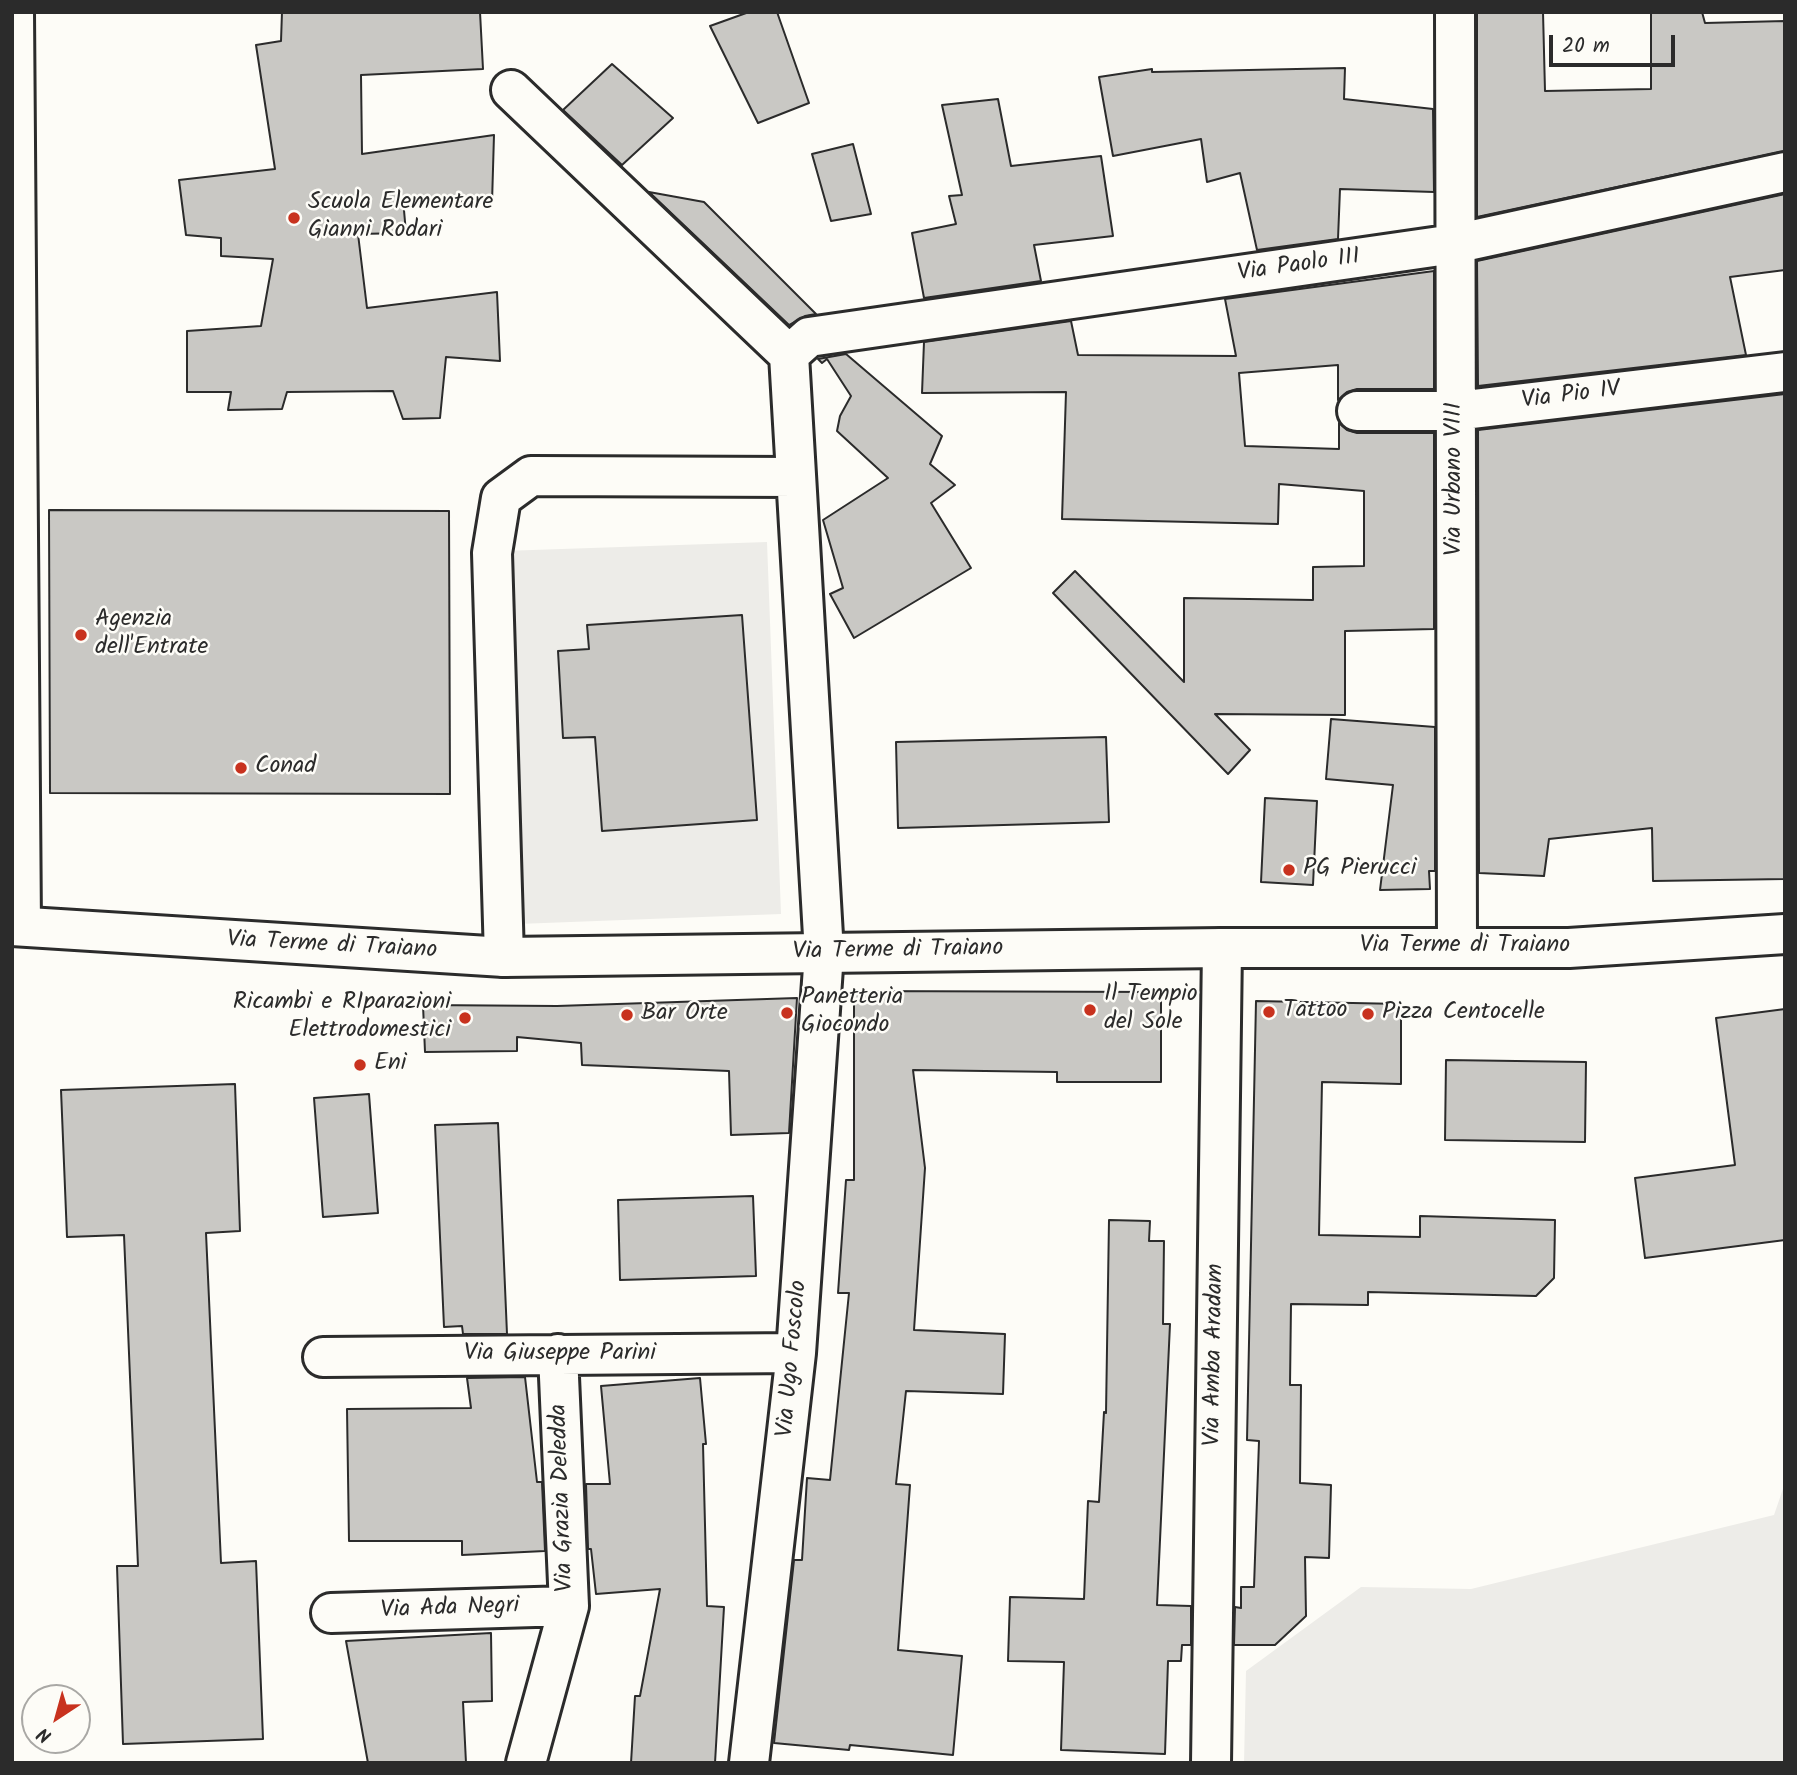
<!DOCTYPE html>
<style>
body{margin:0}
#map{position:relative;width:1797px;height:1775px;overflow:hidden;background:#fdfcf7;font-family:Kalam,sans-serif}
canvas{display:block}
.frame{position:absolute;inset:0;border:14px solid #2b2b2b;pointer-events:none}
.north{position:absolute;left:21px;top:1684px;width:70px;height:70px;box-sizing:border-box;background:#fdfcf7;border:2px solid #a9a8a5;border-radius:50%;rotate:216deg;font-size:19px;font-weight:700;line-height:28px;text-align:center;color:#2b2b2b}
.north::after{content:'';display:block;margin:auto;width:24px;height:32px;background:#c8321e;clip-path:polygon(50% 0,100% 100%,50% 72%,0 100%)}
.scale{position:absolute;left:1549px;top:35px;width:126px;height:32px;box-sizing:border-box;border:4px solid #2b2b2b;border-top:0;padding-left:9px;font-size:21px;line-height:24px;white-space:nowrap;color:#2b2b2b;-webkit-text-stroke:5px #fdfcf7;paint-order:stroke}
</style>
<div id="map">
<canvas width="1797" height="1775"></canvas>
<div class="frame"></div>
<div class="north">N</div>
<div class="scale">20 m</div>
</div>
<script>
const g = document.querySelector('canvas').getContext('2d');
g.lineJoin = 'round';
function fill(path, color) { g.fillStyle = color; g.fill(path, 'evenodd'); }
function stroke(path, color, width, dash) { g.strokeStyle = color; g.lineWidth = width; g.lineCap = dash ? 'butt' : 'round'; g.setLineDash(dash || []); g.stroke(path); }
function label(font, color, halo, rows, align = 'center') {
  g.font = font + ' Kalam,sans-serif'; g.lineWidth = 5; g.setLineDash([]); g.textBaseline = 'middle'; g.strokeStyle = halo; g.fillStyle = color; for (const [text, x, y, turn = 0] of rows) {
    g.save(); g.translate(x, y); g.rotate((+turn || 0) * Math.PI / 180); g.textAlign = isNaN(turn) ? turn : align; if (halo) g.strokeText(text, 0, 0); g.fillText(text, 0, 0); g.restore();
  }
}
fill(new Path2D(`
 M767,542L781,914L518,924L503,551Z
 M1785,1483V1763H1244L1246,1671L1361,1587L1471,1589L1774,1515Z`), '#edece8');
const building = new Path2D(`
 M282,12H480L483,69L361,75L362,154L494,135L492,203L403,199L406,233L358,234L367,308L497,292L500,361L446,357L440,418L403,419L393,391L287,392L282,409L228,410L231,392H187V331L261,326L273,259L221,256V238L186,235L179,180L275,169L256,45L281,41Z
 M749,12H777L809,103L758,123L710,26Z
 M1477,12H1543L1545,91L1651,89V12H1702L1705,23L1785,21V151L1477,217Z
 M612,64L673,118L622,165L563,110Z
 M1345,68L1344,99L1433,109L1434,192L1340,189L1338,239L1257,250L1240,173L1207,182L1201,139L1113,156L1099,77L1152,69V72Z
 M998,99L1011,166L1101,156L1113,236L1034,245L1041,281L924,298L912,233L956,224L949,196L962,195L942,105Z
 M853,144L871,214L831,221L812,154Z
 M649,192L704,202L816,314L805,316L789,325Z
 M1785,194V270L1730,277L1746,355L1478,386L1477,261Z
 M1434,271V389H1357L1347,392L1338,400V365L1239,373L1245,446L1339,449V423L1347,430L1357,433H1434V629L1345,631V715L1215,714L1250,750L1228,774L1053,593L1075,571L1184,682V598L1313,600V567L1364,566V491L1279,484L1278,524L1062,519L1066,392L922,393L924,342L1071,321L1078,355L1236,356L1225,299Z
 M846,354L942,436L930,464L955,485L931,503L971,568L854,638L830,594L843,588L823,520L888,478L837,431L840,416L851,396L827,359L822,363L818,359Z
 M1785,394V879L1653,881L1652,828L1549,839L1544,876L1479,873L1478,430Z
 M49,510L449,511L450,794L50,793Z
 M742,615L757,820L602,831L595,737L563,738L558,651L589,649L587,625Z
 M1331,719L1435,727V871H1429L1430,889L1380,890L1393,785L1326,779Z
 M1106,737L1109,822L898,828L896,742Z
 M1265,798L1317,801L1313,885L1261,882Z
 M854,991L1161,992V1082H1057V1072L913,1070L925,1168L914,1330L1005,1334L1003,1394L906,1391L896,1484L910,1485L898,1650L962,1656L953,1755L850,1745L849,1750L774,1743L794,1560H802L807,1478L830,1480L849,1293H838L846,1180H854Z
 M797,998L789,1133L731,1135L729,1071L582,1065L581,1043L517,1037V1051L425,1052L423,1005L557,1006Z
 M1256,1001L1401,1004V1084L1322,1082L1319,1235L1420,1237V1216L1555,1220L1554,1278L1536,1296L1368,1292V1305L1291,1304L1290,1385H1301L1300,1483L1331,1485L1329,1558L1305,1557L1306,1616L1275,1645H1234L1235,1607L1241,1608V1587H1254L1259,1441L1247,1440Z
 M1785,1009V1240L1645,1258L1635,1178L1735,1165L1716,1018Z
 M1446,1060L1586,1062L1585,1142L1445,1140Z
 M235,1084L240,1231L206,1233L221,1563L256,1561L263,1739L123,1744L117,1566H138L124,1235L67,1237L61,1090Z
 M369,1094L378,1213L323,1217L314,1098Z
 M498,1123L507,1334H463L462,1326L444,1327L435,1125Z
 M753,1196L756,1276L620,1280L618,1200Z
 M1109,1220L1150,1221L1149,1241H1164L1163,1324H1170L1157,1605L1191,1606V1645H1182L1181,1661H1168L1165,1754L1061,1750L1064,1662L1008,1661L1010,1597L1084,1599L1088,1501L1099,1502L1104,1412L1106,1413Z
 M525,1377L537,1482H542L545,1551L462,1555V1541H349L347,1409L471,1408L467,1378Z
 M700,1378L706,1444H703L707,1606L724,1607L715,1763H631L635,1696H640L660,1589L596,1594L591,1549H588L586,1484H610L601,1386Z
 M491,1633L492,1701L463,1702L466,1763H368L346,1641Z`);
fill(building, '#c9c8c4');
stroke(building, '#2b2b2b', 2);
const minor = new Path2D(`
 M14,12L21,926
 M1455,12L1457,947
 M511,90L789,355L824,953L796,1353L749,1763
 M789,355L809,337L1454,244L1785,172
 M1357,411H1456L1785,372
 M504,957L492,553L501,498L531,476L796,477
 M323,1357L796,1353
 M331,1613L569,1606
 M526,1763L569,1606L558,1354
 M1211,1763L1222,948`);
const major = new Path2D(`
 M12,926L504,957L1222,948H1569L1785,934`);
stroke(minor, '#2b2b2b', 44);
stroke(major, '#2b2b2b', 44);
stroke(minor, '#fdfcf7', 38);
stroke(major, '#fdfcf7', 38);
for (const [x, y, r, color] of [
 [294,218,7,"#c8321e"],
 [81,635,7,"#c8321e"],
 [241,768,7,"#c8321e"],
 [1289,870,7,"#c8321e"],
 [1090,1010,7,"#c8321e"],
 [1269,1012,7,"#c8321e"],
 [787,1013,7,"#c8321e"],
 [1368,1014,7,"#c8321e"],
 [627,1015,7,"#c8321e"],
 [465,1018,7,"#c8321e"],
 [360,1065,7,"#c8321e"]
]) { const dot = new Path2D(); dot.arc(x, y, r, 0, 2 * Math.PI); g.fillStyle = color; g.fill(dot); stroke(dot, '#fdfcf7', 2.5); }
label('24px', '#2b2b2b', '#fdfcf7', [
 ["Scuola Elementare",308,204],
 ["Gianni Rodari",308,232],
 ["Agenzia",95,621],
 ["dell'Entrate",95,649],
 ["Conad",255,768],
 ["PG Pierucci",1303,870],
 ["Il Tempio",1104,996],
 ["del Sole",1104,1024],
 ["Panetteria",801,999],
 ["Giocondo",801,1027],
 ["Ricambi e RIparazioni",451,1004,"right"],
 ["Elettrodomestici",451,1032,"right"],
 ["Tattoo",1283,1012],
 ["Pizza Centocelle",1382,1014],
 ["Bar Orte",641,1015],
 ["Eni",374,1065]
], 'left');
label('24px', '#2b2b2b', '#fdfcf7', [
 ["Via Paolo III",1299,267,-8],
 ["Via Pio IV",1571,397,-7],
 ["Via Urbano VIII",1456,479,-90],
 ["Via Terme di Traiano",332,947,3],
 ["Via Terme di Traiano",1465,947],
 ["Via Terme di Traiano",898,952,-1],
 ["Via Giuseppe Parini",560,1355],
 ["Via Amba Aradam",1216,1355,-89],
 ["Via Ugo Foscolo",794,1359,-85],
 ["Via Grazia Deledda",564,1498,-92],
 ["Via Ada Negri",450,1610,-2]
]);
</script>
